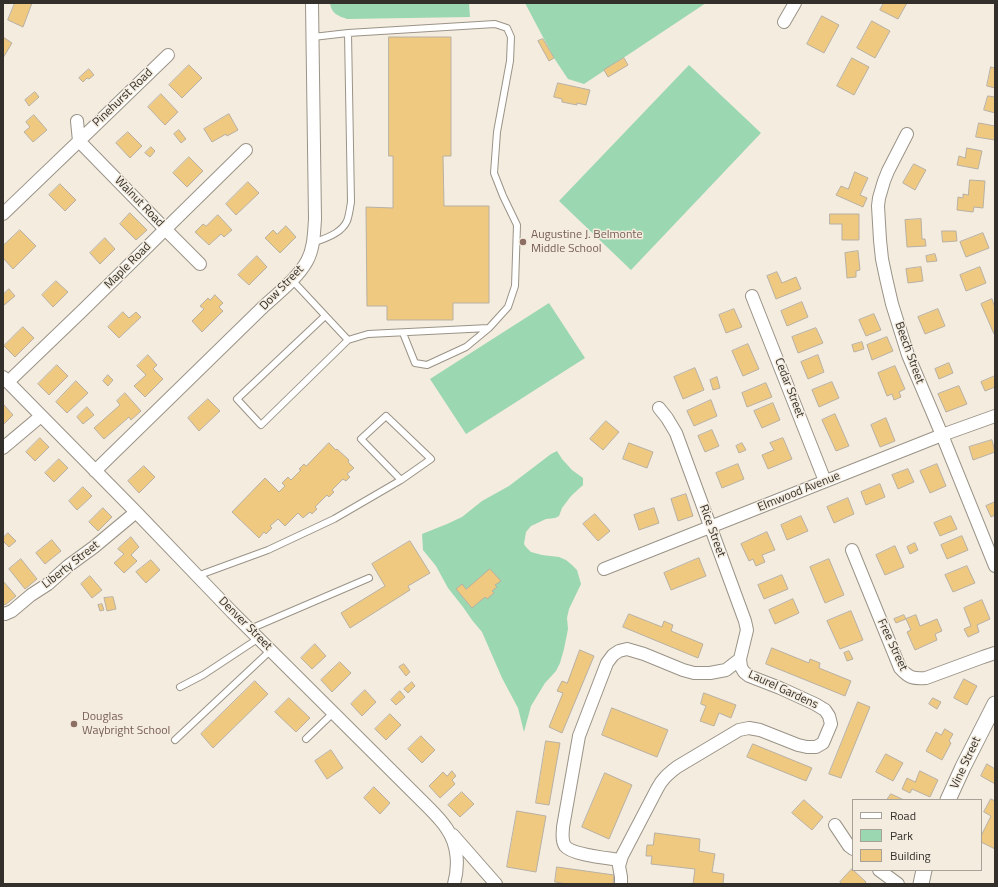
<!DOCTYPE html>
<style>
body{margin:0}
#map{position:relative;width:998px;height:887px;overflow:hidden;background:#f4ecdf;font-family:"Titillium Web",sans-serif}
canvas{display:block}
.frame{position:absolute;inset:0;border:4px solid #33302b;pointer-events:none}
.legend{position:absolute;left:852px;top:799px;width:130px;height:72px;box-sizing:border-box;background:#f4ecdf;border:1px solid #a7a197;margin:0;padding:5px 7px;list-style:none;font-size:12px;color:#33302b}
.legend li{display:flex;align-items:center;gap:8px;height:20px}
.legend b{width:20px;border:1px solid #a7a197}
</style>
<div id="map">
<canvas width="998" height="887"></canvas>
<div class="frame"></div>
<ul class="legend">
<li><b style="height:5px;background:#fff"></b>Road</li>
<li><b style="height:11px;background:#9bd7b0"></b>Park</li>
<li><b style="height:11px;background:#f0c980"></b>Building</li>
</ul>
</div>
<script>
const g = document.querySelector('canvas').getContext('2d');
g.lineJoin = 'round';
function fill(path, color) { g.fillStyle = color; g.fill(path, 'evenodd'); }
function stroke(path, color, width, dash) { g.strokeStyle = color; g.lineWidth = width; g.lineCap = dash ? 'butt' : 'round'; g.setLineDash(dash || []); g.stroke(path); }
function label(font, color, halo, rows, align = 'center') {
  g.font = font + ' "Titillium Web",sans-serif'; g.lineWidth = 3; g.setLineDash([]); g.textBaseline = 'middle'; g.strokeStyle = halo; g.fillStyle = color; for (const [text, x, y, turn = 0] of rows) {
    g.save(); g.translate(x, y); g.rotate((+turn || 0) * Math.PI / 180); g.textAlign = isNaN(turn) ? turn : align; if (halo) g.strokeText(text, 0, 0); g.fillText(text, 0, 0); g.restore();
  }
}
fill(new Path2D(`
 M330,3H469L470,17L347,19C338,16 331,13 330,3Z
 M525,3H706L584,84L568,79L554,58Z
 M689,65L761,133L631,270L559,201Z
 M549,303L585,358L466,434L430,379Z
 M557,451L562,459L572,470L583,478V485L571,496L562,508L559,516L555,518L546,519L531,526L526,532L524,544L526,547L531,552L542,555L559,557L566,560L572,565L577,570L581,584L569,609L567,618L568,629L564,649L560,663L556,671L545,683L531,706L524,732L518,708L502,678L482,632L472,620L463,607L448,588L436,566L423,550L422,534L447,524L462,517L482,501L509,486L551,454Z`), '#9bd7b0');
const building = new Path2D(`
 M15,3H32L23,27L8,20Z
 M884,3H907L898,19L880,10Z
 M822,16L839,25L824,53L807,44Z
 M872,21L890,31L875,58L857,48Z
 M3,37L12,43L3,58Z
 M389,37H451V156H443L444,206H489V303H453V320H387V306H367L366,207L393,208V156H389Z
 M543,39L554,58L549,61L538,41Z
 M624,58L628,65L608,77L604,70Z
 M852,58L869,67L854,95L837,86Z
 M189,65L202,78L182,98L169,85Z
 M991,67L995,68V88L987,86Z
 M89,69L94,75L89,79L87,78L83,82L79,78Z
 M558,83L590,90L586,105L577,103V105L562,102V99L554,97Z
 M35,92L39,97L29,106L25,100Z
 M161,94L178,112L165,125L148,107Z
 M988,96L995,97V113L984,110Z
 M229,114L238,130L227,136L226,134L212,142L204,129Z
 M34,115L47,130L33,142L24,132L30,127L26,122Z
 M979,123L995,126V140L976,137Z
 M179,130L186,139L181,143L174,134Z
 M128,132L142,146L130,158L116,143Z
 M151,147L155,151L150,157L145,153Z
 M967,148L982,151L978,169L957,165L959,156L965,158Z
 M189,157L203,171L187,187L173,173Z
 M914,164L926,170L915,190L903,183Z
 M855,172L868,178L860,195L867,198L863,207L836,195L841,186L848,189Z
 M970,180L985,181L983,208L974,207L973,212L957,210L958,197L963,198V194L968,195Z
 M248,182L259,193L236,215L226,204Z
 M60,184L76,200L65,211L49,195Z
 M130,213L147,230L136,240L120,224Z
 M830,214H859V240H842V224H830Z
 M218,215L232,230L224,237L221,234L209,245L195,232L203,224L206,226Z
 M921,219L922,239H925L926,246L907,247L905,220Z
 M286,226L296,237L280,253L265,238L273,230L277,234Z
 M20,230L36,246L13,269L3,258V246Z
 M942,231H956L957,241L943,242Z
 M983,233L989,248L966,257L960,242Z
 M105,238L115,249L100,264L90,253Z
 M858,251L860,270L856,271V277L847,278L845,253Z
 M935,254L937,261L927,262L926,256Z
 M257,256L267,267L249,285L238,275Z
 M921,267L923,281L908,283L906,269Z
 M980,267L986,283L966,291L960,275Z
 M777,272L782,283L796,277L801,289L776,299L767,276Z
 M56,281L68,292L53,307L42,295Z
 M9,289L15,296L3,306V295Z
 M215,295L223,303L219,307L223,311L202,332L192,321L204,309L200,306L208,298L210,300Z
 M992,299L995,308V334H994L981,304Z
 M802,302L808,317L787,326L781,311Z
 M734,309L742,327L726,333L719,315Z
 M938,309L945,326L925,334L918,317Z
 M123,312L129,318L136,312L141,317L119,338L108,327Z
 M874,314L881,330L866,336L859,320Z
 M23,327L34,338L15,357L4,346Z
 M816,328L823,343L798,353L792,337Z
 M887,337L893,351L872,360L867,345Z
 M862,342L864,349L854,352L852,345Z
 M748,344L759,369L743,376L732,351Z
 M148,355L157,365L153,369L163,379L145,397L134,386L146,375L137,366Z
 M818,355L824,372L808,379L801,362Z
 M949,363L953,373L939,379L935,369Z
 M57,365L68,376L49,395L38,384Z
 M895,366L905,389L899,392L901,397L894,400L892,394L887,396L878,373Z
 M695,368L704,390L683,399L674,377Z
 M108,375L113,380L108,386L103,381Z
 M995,376V387L985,391L981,382Z
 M717,377L720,388L713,390L710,380Z
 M76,381L88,393L67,413L56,402Z
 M832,382L839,398L819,407L812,390Z
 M766,383L772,397L747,407L742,393Z
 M959,386L967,404L946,412L938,394Z
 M125,393L141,411L131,420L129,417L104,439L94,428L120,405L117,401Z
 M208,399L220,411L199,431L188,418Z
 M711,400L717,416L694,426L687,411Z
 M773,403L780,420L762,428L754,411Z
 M4,405L13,415L3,425V406Z
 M87,407L94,415L83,424L77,417Z
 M835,414L849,446L836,451L822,420Z
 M886,418L895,441L880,447L871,425Z
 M606,421L619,432L603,450L590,439Z
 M712,430L719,446L705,452L698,436Z
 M40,438L49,447L35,461L26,452Z
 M783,438L792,459L768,469L762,455L774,450L770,443Z
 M992,440L995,452L973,460L969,447Z
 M329,443L336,450L337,449L349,460L348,462L354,468L347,474L350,477L346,481L343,479L332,490L334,492L329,497L327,495L315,507L317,509L312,514L310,512L303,518L298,513L285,526L278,519L270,526L272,528L266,534L264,532L259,538L232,512L265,478L279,492L285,486L282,483L288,477L291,480L301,470L299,469L304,464L306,466Z
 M629,443L653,452L647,468L623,459Z
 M742,443L746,450L739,453L736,446Z
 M59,459L68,468L54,482L45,473Z
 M738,464L744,479L722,488L716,473Z
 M937,464L946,486L930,493L920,471Z
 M144,466L155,477L139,493L128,481Z
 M908,469L914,482L898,489L892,475Z
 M880,484L885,497L866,505L861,492Z
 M83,487L92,496L77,510L69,501Z
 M686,494L693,516L678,521L671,499Z
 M848,498L854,514L834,523L827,507Z
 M995,502V515L991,517L986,506Z
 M103,508L112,517L98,531L89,522Z
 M654,508L659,523L639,530L634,515Z
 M595,514L610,531L598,541L583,524Z
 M801,516L808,531L787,540L781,525Z
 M951,516L957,529L940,536L934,523Z
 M767,532L775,550L762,555L765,562L756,566L753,559L749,561L741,544Z
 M8,533L16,541L9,547L3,541V538Z
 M962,536L968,550L947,559L941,545Z
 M131,537L139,547L131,555L137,561L124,573L114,563L124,554L118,549Z
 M52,540L61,551L45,564L36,553Z
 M410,541L430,573L408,586L410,590L350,628L341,613L385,586L372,564Z
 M915,543L918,550L910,554L907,547Z
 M895,546L904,567L885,575L876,555Z
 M699,558L706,576L671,590L664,573Z
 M21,559L37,579L25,589L9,569Z
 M829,559L844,595L825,603L810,567Z
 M151,560L160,570L146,583L136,572Z
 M967,566L975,583L953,592L945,575Z
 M490,569L501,581L495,585L497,587L492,591L494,593L487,599L485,597L472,608L456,589L462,584L466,589Z
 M782,575L788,589L764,599L758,585Z
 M90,576L102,590L92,598L81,584Z
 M3,581L16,596L5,605L3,603Z
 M113,597L116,609L107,611L104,598Z
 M793,599L799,613L775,624L769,610Z
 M982,600L990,619L977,625L979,632L968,637L964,629L971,626L964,608Z
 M102,604L104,610L100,611L98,605Z
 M851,611L863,640L840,649L827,621Z
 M629,614L662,627L664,621L673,625L671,631L703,644L698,658L623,627Z
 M904,615L906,619L896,623L894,619Z
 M916,615L920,626L937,619L942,631L935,634L937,640L915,650L907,632L911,630L906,619Z
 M315,644L326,656L312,669L301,658Z
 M772,648L809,663L810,659L820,663L819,668L851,681L845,696L766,664Z
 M580,650L594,656L562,733L549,727L563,693L557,691L562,681L567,683Z
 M849,651L853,659L847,661L844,653Z
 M340,662L351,673L332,692L321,680Z
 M404,664L410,672L406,676L399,667Z
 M964,679L977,686L967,705L954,698Z
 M255,681L268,694L213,748L201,734Z
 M412,682L415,686L408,693L404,689Z
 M365,690L376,702L362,716L351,704Z
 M400,691L405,697L396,705L391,700Z
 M704,693L736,705L731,718L719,713L714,726L700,721L706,706L701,704Z
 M289,698L310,718L296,732L275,712Z
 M933,698L941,702L937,709L929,704Z
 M858,702L870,707L841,778L829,774Z
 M612,708L668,730L657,757L602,735Z
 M390,714L401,725L386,740L375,729Z
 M945,729L953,734L949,741L951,743L942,760L926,751L936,732L941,735Z
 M421,736L435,750L422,763L408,749Z
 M546,741L560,743L549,805L536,803Z
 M753,744L812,768L806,781L747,757Z
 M331,750L343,768L327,779L315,761Z
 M886,754L903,763L893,781L876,772Z
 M987,764L995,769V784L981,776Z
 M452,771L456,776L452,780L455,784L440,798L429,786L443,772L447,776Z
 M920,771L938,780L930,797L912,789L910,793L902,789L907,778L915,782Z
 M605,773L632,785L609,839L582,827Z
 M374,787L390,803L380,814L364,798Z
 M462,792L474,804L460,817L448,805Z
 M891,794L904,800H887Z
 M991,799L995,801V849L981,842V836L991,816L984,812Z
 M804,800L823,817L812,830L792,813Z
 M517,811L546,816L536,872L507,867Z
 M655,833L700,839L699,851L715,854L712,872L724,874L723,884H693L695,869L651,864L652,856H646L647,845H653Z
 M557,867L614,875L613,884H567L555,882Z
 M852,869L866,882L865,884H842L840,882Z`);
fill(building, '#f0c980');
stroke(building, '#b7b0a3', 1);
const service = new Path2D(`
 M313,37L348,33L495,24L507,28L511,37L510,61L497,132L494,173L503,196L517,225L515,286L508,307L489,328L368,334L348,340
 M313,243C325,238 341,234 347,221C349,216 350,208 351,202L348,33
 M292,280L348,340L261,425L237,399L325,316
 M403,333L415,363L427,365L466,347L489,328
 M197,576L268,550L334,519L401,480L431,459L386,416L361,439L401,480
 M250,629L369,578
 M180,687L203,675L259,638
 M306,739L333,713
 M175,740L271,650`);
const minor = new Path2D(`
 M784,22L795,3
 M168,55L79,141L165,229L200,264
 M907,134L888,171L884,181L879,198L878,206L880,240L882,259L886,278L892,304L908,355L942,435L995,566
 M3,214L79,141L77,121
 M752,296L825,481
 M3,377L136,512L232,612L428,807C435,814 442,821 447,829C458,845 459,866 454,884
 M8,382L83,310L246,150
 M3,448L41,416
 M95,471L262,308C276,295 298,278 307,261C314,248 314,233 315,219L312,3
 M852,550L900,668C909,678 913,679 926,678L983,657L995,653
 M604,569L942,435L995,416
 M3,613L5,614L12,611L31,595L48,584L68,566L94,547L136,512
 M835,825L849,846L853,849
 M453,835L496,884
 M620,860C608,858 572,855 565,846C561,840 563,833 563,827L579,736L607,663L613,655L619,651L627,649L644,654L683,670L694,673H710L726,670L740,659
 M879,870L898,884
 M621,884V877L619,866L622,856L657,789C662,779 668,774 677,767L739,730L749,728L760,730L798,745L807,747H816L823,743L831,724L829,716L825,710L815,704L780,688L749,676L744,672L741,667L740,659L747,630L745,621L676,433L667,418L659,408`);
const tertiary = new Path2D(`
 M948,800L963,767L995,704
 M921,884L924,870`);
stroke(service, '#9a9387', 8);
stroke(minor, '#9a9387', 14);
stroke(tertiary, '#9a9387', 17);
stroke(service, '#fff', 6);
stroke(minor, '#fff', 12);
stroke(tertiary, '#fff', 15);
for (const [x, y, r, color] of [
 [523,242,4,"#8d6e63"],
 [74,724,4,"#8d6e63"]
]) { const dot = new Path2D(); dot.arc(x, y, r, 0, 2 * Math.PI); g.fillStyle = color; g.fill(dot); stroke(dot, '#f4ecdf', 1.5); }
label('12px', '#33302b', '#f4ecdf', [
 ["Pinehurst Road",123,98,-44],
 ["Walnut Road",139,202,46],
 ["Maple Road",128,266,-45],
 ["Dow Street",282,288,-46],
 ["Beech Street",909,353,70],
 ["Cedar Street",789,388,69],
 ["Elmwood Avenue",799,492,-22],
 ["Rice Street",712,531,70],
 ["Liberty Street",71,565,-38],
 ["Denver Street",245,624,45],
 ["Free Street",892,645,65],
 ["Laurel Gardens",783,690,25],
 ["Vine Street",966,763,-65]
]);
label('12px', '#785e54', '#f4ecdf', [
 ["Augustine J. Belmonte",531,235],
 ["Middle School",531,249],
 ["Douglas",82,717],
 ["Waybright School",82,731]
], 'left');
</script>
